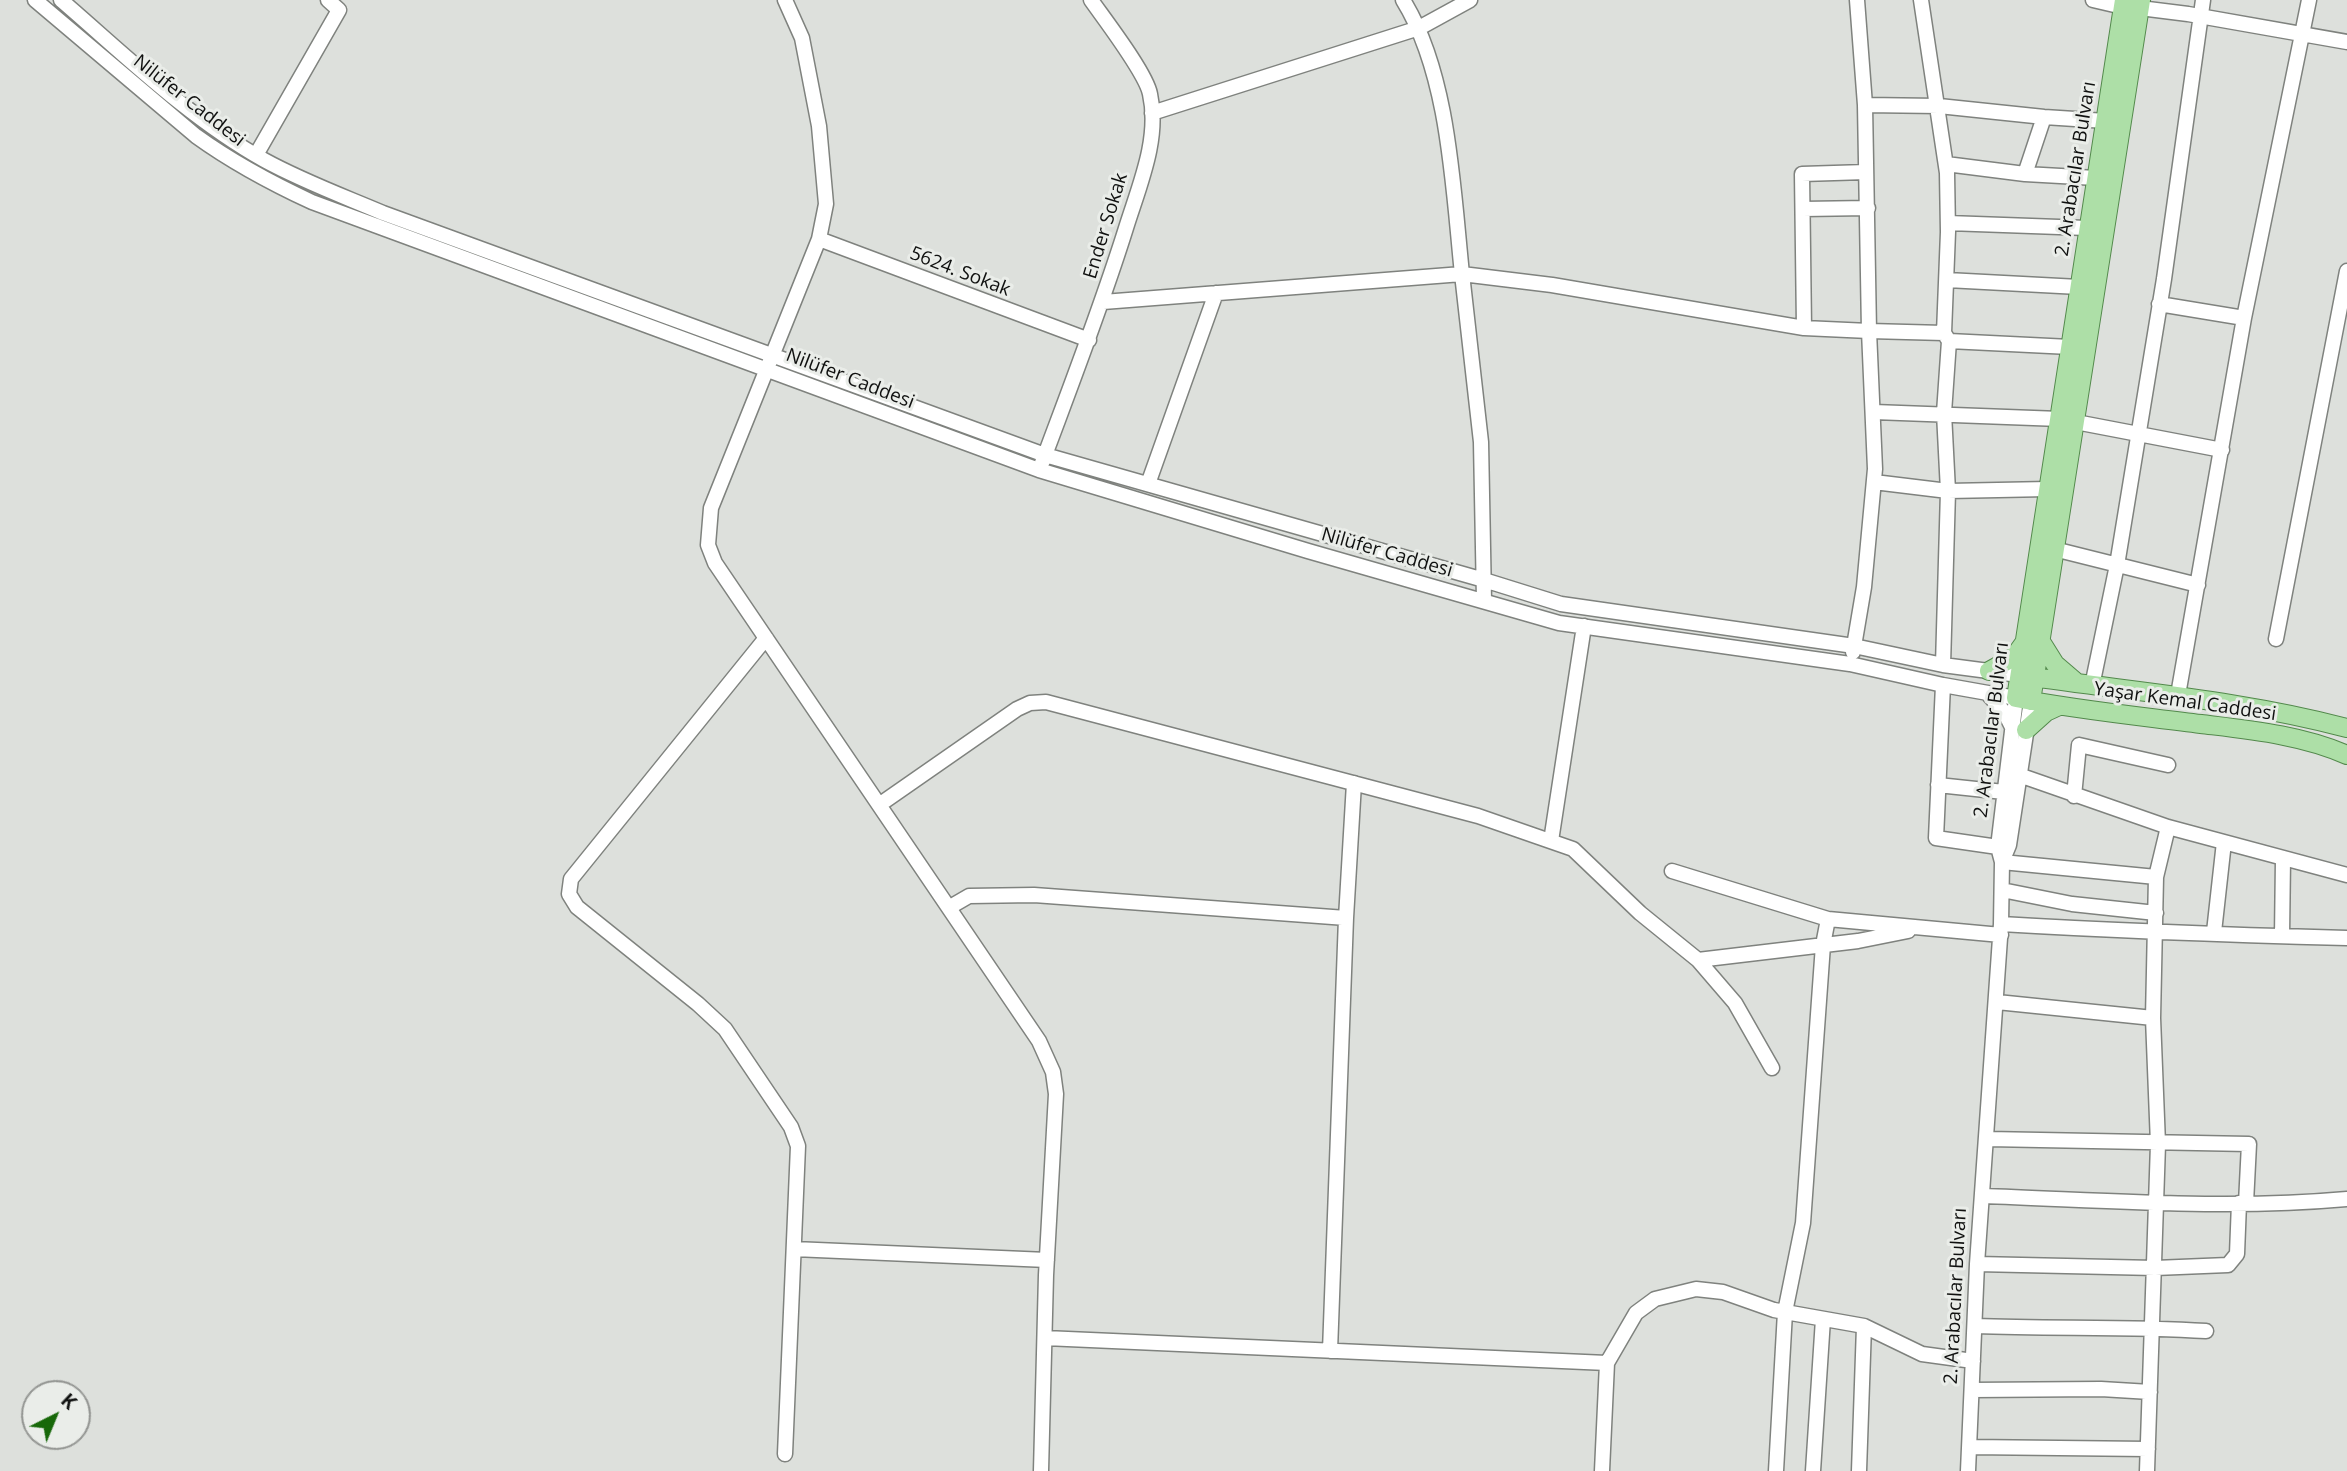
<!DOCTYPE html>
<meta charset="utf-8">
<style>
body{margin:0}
#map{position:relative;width:2347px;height:1471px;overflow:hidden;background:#dde0dc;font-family:"Open Sans",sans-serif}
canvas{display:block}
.north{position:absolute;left:21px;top:1380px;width:70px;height:70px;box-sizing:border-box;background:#eaede9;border:2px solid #939592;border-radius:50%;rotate:43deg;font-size:19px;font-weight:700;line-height:28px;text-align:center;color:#101110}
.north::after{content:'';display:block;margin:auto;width:24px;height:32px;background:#176809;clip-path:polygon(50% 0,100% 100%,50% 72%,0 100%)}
</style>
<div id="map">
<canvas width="2347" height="1471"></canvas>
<div class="north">K</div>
</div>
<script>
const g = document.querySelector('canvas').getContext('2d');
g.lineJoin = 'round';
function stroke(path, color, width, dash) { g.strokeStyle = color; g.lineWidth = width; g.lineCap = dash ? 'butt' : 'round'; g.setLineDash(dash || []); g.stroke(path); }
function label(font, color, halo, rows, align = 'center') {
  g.font = font + ' "Open Sans",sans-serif'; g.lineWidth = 6; g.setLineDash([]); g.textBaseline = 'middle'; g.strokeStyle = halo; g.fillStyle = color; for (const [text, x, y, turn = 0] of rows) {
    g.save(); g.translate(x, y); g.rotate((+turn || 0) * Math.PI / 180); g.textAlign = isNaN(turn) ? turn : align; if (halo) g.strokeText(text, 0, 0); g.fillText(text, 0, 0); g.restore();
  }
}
const minor = new Path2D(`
 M35,0L196,136C232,162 271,183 312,202L1039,470L1308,551L1559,623L1850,664L1943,685L2016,698L1998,847L2002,862L2001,924L1977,1264L1968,1471
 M61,0C126,56 189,118 264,160C302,181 343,196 383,213L1045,455L1484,580L1561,604L1854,646L1943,665L2019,675
 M785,0L802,38L819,126L826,204L819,239L711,508L708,545L715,563L1039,1041L1053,1072L1056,1094L1046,1275L1041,1471
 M1857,0L1865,105L1869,331L1944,333L1949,341L2070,347
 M1921,0L1947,173L1948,232L1944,333
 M2093,0L2123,7
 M2140,8L2188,14L2347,42
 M1865,105L1939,106L2044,117L2106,121
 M1152,113L1419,28L1470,0
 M256,155L339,10L328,0
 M1946,164L2025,174L2096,178
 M2025,174L2044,117
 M1803,209L1868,208
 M1948,223L2087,228
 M819,239L1089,340
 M1947,280L2079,287
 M1103,302L1462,274C1453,188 1449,74 1403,0
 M2159,304L2244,318
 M1804,328L1802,174L1866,172
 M1874,412L2060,419L2222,450
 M1042,463C1071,385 1101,308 1126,228C1139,186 1160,139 1150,94C1146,73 1105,20 1091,0
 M1874,482L1948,491L2048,489
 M1148,484L1216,293
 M2058,550L2198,585
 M1484,601L1481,442L1462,274L1552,285L1804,328L1869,331L1875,469L1864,587L1853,652
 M766,638L571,879L569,894L577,907L698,1004L725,1029L791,1127L798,1146L785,1454
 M2276,639L2347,271
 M1943,665L1948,491L1944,413L1949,341
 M1943,685L1936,838L1998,847
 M2092,686L2117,565L2164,279L2203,0
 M1987,693L2005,713L2012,727
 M2178,695L2244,318L2309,0
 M2019,775L2168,827L2347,875
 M1938,785L2004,792
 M2074,796L2079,745L2168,765
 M879,805L1017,709L1030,703L1046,702L1478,816L1573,849L1640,913L1698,960L1735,1003L1772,1068
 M1551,841L1584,626
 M2002,862L2009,845L2031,701
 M2002,862L2156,877
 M1672,871L1828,919L2001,935
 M2002,890L2072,904L2156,913
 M950,907L969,896L1034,895L1346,918
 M2001,924C2117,931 2232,935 2347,938
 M2214,932L2224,842
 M2282,936L2283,859
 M1698,960L1858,941L1908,931
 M1997,1002L2153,1018
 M1988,1139L2249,1144L2246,1203
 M1982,1196C2103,1200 2226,1210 2347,1199
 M794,1249L1047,1260
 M1977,1264L2155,1268L2228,1265L2237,1254L2239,1203
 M1975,1326C2052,1329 2129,1326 2206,1331
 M1045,1338L1607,1363
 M1330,1351L1346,918L1354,783
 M1972,1390L2101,1389L2150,1392
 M1970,1447L2148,1449
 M1602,1471L1607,1363L1636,1313L1655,1299L1696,1289L1723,1292L1774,1310L1864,1326L1922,1354L1973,1361
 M1776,1471L1785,1312L1803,1223L1823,945L1828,919
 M1813,1471L1823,1319
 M1859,1471L1864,1326
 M2147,1471L2158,1144L2153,1018L2156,877L2168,827`);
const major = new Path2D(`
 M2124,0L2016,698C2077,710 2139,716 2201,724C2250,730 2302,735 2347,755
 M2040,640L2055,664L2076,682
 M1989,671L2014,657L2024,643
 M2026,676C2134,692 2242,700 2347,728
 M2031,701L2141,0
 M2026,730L2046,712L2059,706`);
stroke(minor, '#7f827e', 17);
stroke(major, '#53894c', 20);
stroke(minor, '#fff', 14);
stroke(major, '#addfa7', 18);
label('19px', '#101110', '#eaede9', [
 ["Nilüfer Caddesi",189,101,38],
 ["2. Arabacılar Bulvarı",2076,169,-81],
 ["Ender Sokak",1106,226,-73],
 ["5624. Sokak",960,272,21],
 ["Nilüfer Caddesi",850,379,21],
 ["Nilüfer Caddesi",1387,553,16],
 ["Yaşar Kemal Caddesi",2185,702,8],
 ["2. Arabacılar Bulvarı",1992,730,-83],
 ["2. Arabacılar Bulvarı",1956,1296,-87]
]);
</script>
